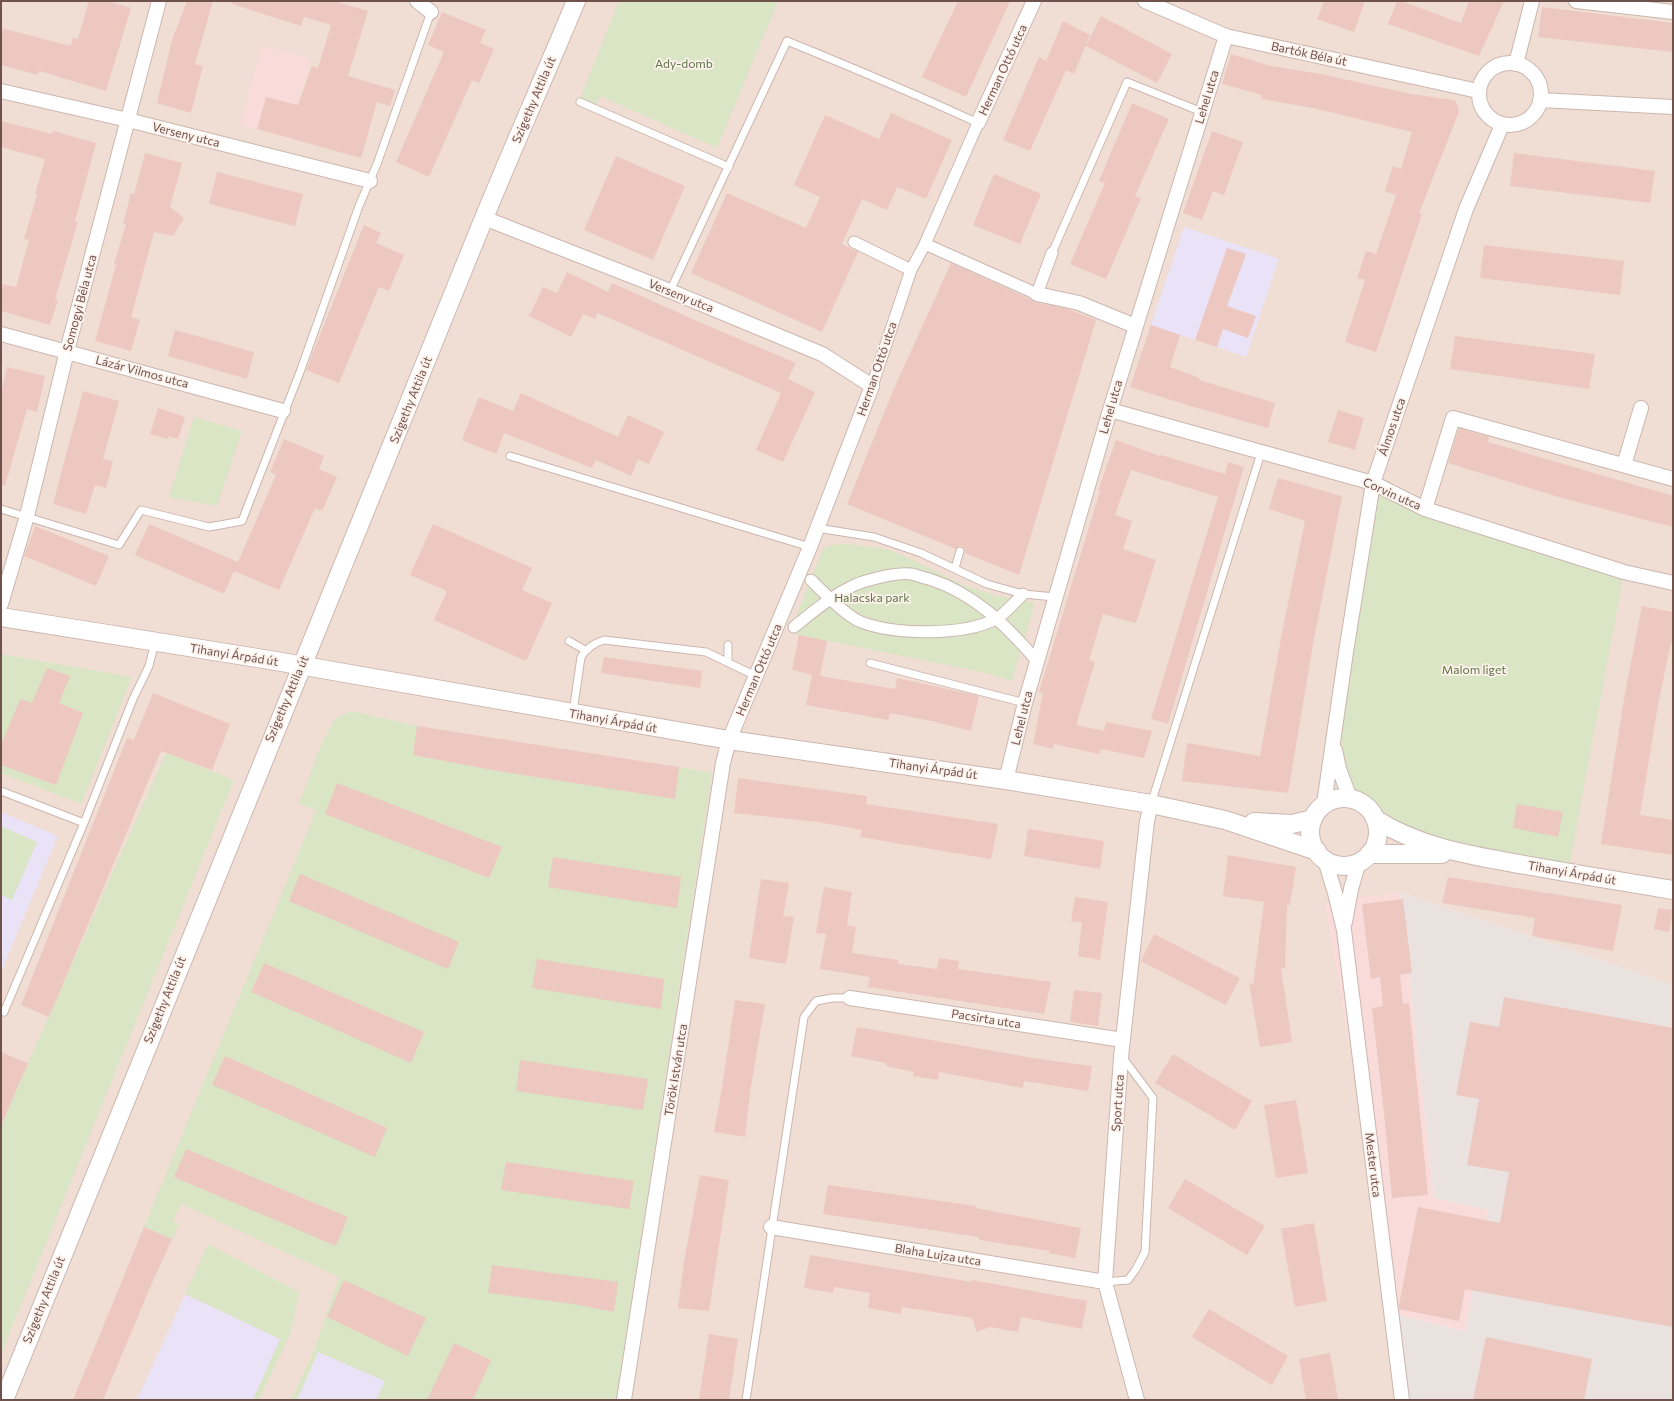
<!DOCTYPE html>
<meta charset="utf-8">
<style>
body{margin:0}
#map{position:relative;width:1674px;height:1401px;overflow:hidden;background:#faede5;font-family:Commissioner,sans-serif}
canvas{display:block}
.frame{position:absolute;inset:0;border:2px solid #70524d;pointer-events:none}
</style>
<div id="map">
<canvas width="1674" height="1401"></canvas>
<div class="frame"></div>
</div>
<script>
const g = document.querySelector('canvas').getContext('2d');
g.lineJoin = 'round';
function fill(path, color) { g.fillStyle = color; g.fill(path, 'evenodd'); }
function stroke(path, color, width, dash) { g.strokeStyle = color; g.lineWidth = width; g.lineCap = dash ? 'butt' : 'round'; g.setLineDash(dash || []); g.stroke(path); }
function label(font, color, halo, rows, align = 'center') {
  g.font = font + ' Commissioner,sans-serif'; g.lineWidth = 3.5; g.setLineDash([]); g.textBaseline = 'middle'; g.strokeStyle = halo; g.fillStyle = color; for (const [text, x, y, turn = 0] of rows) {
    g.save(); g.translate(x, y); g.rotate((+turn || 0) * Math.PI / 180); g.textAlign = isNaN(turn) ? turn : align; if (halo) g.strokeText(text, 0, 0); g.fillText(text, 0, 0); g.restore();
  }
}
fill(new Path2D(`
 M1,1H1673V985L1400,892L1395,1314L1409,1400H1Z`), '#f0ded4');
fill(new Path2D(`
 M262,46L310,59L288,138L240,124Z
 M1400,892L1434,1198L1488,1210L1465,1331L1395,1314L1325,903Z`), '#f9dcda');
fill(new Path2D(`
 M1400,892L1673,985V1400H1409L1395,1314L1465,1331L1488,1210L1434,1198Z`), '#eae2df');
fill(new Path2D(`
 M1184,227L1279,259L1246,357L1151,325Z
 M1,812L58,836L1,972Z
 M185,1294L280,1339L253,1400H137Z
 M318,1352L385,1381L376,1400H297Z`), '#eae2f6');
fill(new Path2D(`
 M619,1H778L717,148L600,96L594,108L580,99Z
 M194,417L242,431L217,506L169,497Z
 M1373,483L1624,572L1568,873L1470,855L1372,814L1365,805L1355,800L1336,758Z
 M846,544L886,549L911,559L963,585L997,596L1035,603L1012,681L986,673L799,635L790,632L823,549L830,545Z
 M1,654L132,677L81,804L1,773Z
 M351,711L417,726L413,755L498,771L675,799L679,767L712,773L616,1400H376L385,1381L318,1352L297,1400H291L315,1348L339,1277L181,1204L173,1221L179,1224L172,1239L144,1227L316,811L299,804L322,742L334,720Z
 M166,753L234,780L1,1354V1127L28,1063Z
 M1,826L37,842L12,900L1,895Z
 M208,1244L299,1292L291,1332L259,1400H253L280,1339L185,1294Z`), '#d9e5c5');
fill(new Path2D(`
 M89,1H108L131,8L106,91L39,71L38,75L1,65V28L71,46L73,38L78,39Z
 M187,1H213L195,64L203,66L191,113L157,103L172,40Z
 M232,1H334L368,11L348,76L395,90L390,106L377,102L361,158L257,129L266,97L298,105L312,66L318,68L331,25L304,17L301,26L232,4Z
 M958,1H1010L966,97L922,77Z
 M1324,1H1365L1354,32L1317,19Z
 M1397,1H1401L1461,23L1469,1H1504L1479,56L1388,24Z
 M1542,7L1673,23V52L1538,37Z
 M442,12L486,30L480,43L494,49L479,83L472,80L429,177L396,162L444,52L428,45Z
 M1101,16L1172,54L1157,83L1086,46Z
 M1063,21L1090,35L1074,74L1066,70L1030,151L1003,140L1039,57L1046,61Z
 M1231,54L1271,66L1321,74L1411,94L1453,100L1457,103L1459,112L1419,213L1422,214L1376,352L1345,342L1365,280L1357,278L1366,251L1376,254L1396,195L1385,191L1393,166L1401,169L1412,132L1313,108L1261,99L1262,95L1222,84Z
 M1132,103L1169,119L1135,196L1141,198L1106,279L1070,264L1105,183L1099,181Z
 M891,113L952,140L926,199L897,187L887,210L862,199L842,244L858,252L822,332L691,273L727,193L806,228L820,197L794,185L825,115L879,139Z
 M1,121L52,134L53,131L96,143L75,221L78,222L55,299L58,300L50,325L1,311V284L16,287L29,240L24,239L37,195L35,194L45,159L1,147Z
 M1212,131L1243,142L1224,195L1213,191L1202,220L1183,213Z
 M145,153L182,163L170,207L184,218L173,236L154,232L131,317L140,320L131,351L95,341L116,265L114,264L126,224H123L131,193L134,194Z
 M1514,153L1655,171L1650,203L1510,186Z
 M616,156L685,186L653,260L584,230Z
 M217,172L303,194L295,226L209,204Z
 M994,174L1041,194L1020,244L973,225Z
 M364,225L381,233L376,243L404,255L389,291L379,287L339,383L306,370Z
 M1484,245L1624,261L1620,295L1480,278Z
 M1227,248L1246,254L1227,306L1256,316L1248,338L1223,329L1217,347L1195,340Z
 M951,263L1030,299L1035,302L1068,309L1096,320L1019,575L965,553V549L962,546H958L956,549L847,504L893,391Z
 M567,272L608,292L612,283L706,325L796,363L788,379L815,392L783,462L756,450L781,393L598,313L595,319L583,314L571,337L529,316L543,287L557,293Z
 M1151,325L1180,335L1170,367L1200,378L1199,380L1275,403L1268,428L1187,405L1130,387Z
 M175,330L254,352L247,379L168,356Z
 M1455,336L1595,354L1589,389L1450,369Z
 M7,367L45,376L37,412L27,409L5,486L1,485V393Z
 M83,391L119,401L103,459L113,461L106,488L95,485L86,514L53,504Z
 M521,393L618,437L628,415L664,432L649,464L638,459L631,476L596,460L592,468L504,433L496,454L462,440L479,397L513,411Z
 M158,408L185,417L178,439L169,436L168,439L150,434Z
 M1338,410L1364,418L1355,450L1328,442Z
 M1459,428L1489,437L1488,442L1673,496V527L1562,498L1448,463Z
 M284,439L324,456L319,469L337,477L322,511L315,508L279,590L234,571L224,594L135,555L149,524L238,562L276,475L270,472Z
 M1116,440L1160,456L1161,455L1225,474L1228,462L1244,467L1168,724L1151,719L1218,497L1131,470L1115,515L1132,521L1123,549L1156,560L1136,623L1103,614L1089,660L1095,662L1076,725L1104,731L1106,722L1152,731L1144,758L1101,749L1099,754L1054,744L1053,749L1033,744L1043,693L1039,692L1100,491L1098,490Z
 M1278,478L1342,496L1313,644L1288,793L1182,781L1187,743L1260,756L1281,638L1305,521L1269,509Z
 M433,524L532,568L522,590L552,603L526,661L434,620L447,591L410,575Z
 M35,526L109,556L96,586L24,556Z
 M1642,606L1673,612V643L1671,642L1658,705L1640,815L1673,820V855L1601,844L1624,699Z
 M799,635L827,641L820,676L895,689L897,678L979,696L971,731L932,721L890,713L888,720L806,705L812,675L792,670Z
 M604,657L702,671L700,688L601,673Z
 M47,668L70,676L59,703L83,713L56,785L1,765V745L20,699L32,703Z
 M153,693L230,724L212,770L161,751L49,1017L21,1005L127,738L134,740Z
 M417,726L679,767L675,799L498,771L413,755Z
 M738,778L867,796L866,804L998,824L991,859L860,837L862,830L818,822L734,813Z
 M337,783L502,847L489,878L325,814Z
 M1517,804L1563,812L1558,837L1513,828Z
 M1028,829L1104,841L1100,869L1024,856Z
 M1228,855L1296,867L1290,905H1287L1285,968H1281L1292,1042L1260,1047L1249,983L1253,985L1264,902L1223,896Z
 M553,857L681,877L677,908L548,887Z
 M300,874L459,942L448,969L289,901Z
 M1448,877L1622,905L1613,951L1532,936L1535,918L1442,903Z
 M761,879L789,883L783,916L794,917L786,964L749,958Z
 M824,887L852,892L847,925L856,927L852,953L898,960V964L929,968L937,969L939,958L959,961L958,969L1051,982L1044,1014L868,987L870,977L820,969L826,934L816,933Z
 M1075,897L1108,902L1100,960L1078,956L1082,922L1071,921Z
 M1403,899L1412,973L1400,975L1403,1004L1409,1003L1428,1195L1392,1198L1384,1113L1372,1008L1383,1006L1380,977L1371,979L1362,904Z
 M1658,908L1673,910L1669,932L1654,929Z
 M1154,934L1240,978L1226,1005L1141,961Z
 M537,959L664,979L661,1009L532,988Z
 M264,963L424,1032L411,1063L251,992Z
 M1074,990L1102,993L1098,1026L1070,1022Z
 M1504,997L1673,1028V1327L1465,1289L1459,1321L1399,1309V1305L1418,1207L1500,1223L1509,1172L1467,1165L1479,1099L1456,1095L1470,1022L1499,1027Z
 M735,1000L765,1004L750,1092L745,1137L714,1132L722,1088Z
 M857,1027L1033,1058L1092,1066L1088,1091L1024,1081L1023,1088L939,1072L938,1080L913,1076L914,1072L886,1066V1063L851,1056Z
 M1,1052L28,1063L1,1126Z
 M1173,1054L1252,1101L1235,1130L1155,1083Z
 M225,1056L387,1128L375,1157L212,1085Z
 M520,1060L648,1079L643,1110L516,1091Z
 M1296,1100L1308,1173L1276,1178L1264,1105Z
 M186,1149L348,1217L336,1246L174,1177Z
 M506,1162L634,1181L629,1209L501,1190Z
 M700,1175L729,1180L709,1311L678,1308L684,1262Z
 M1185,1179L1265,1226L1247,1255L1168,1208Z
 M828,1185L976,1206V1208L1081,1228L1075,1258L1049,1253L1050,1251L979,1240V1237L823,1214Z
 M1314,1223L1327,1301L1295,1307L1281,1229Z
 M144,1227L172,1239L152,1283L103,1400H73Z
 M810,1255L972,1282V1280L1087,1301L1082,1329L1021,1317L1018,1332L990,1327L977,1332L972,1318L902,1307L901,1314L868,1308L870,1293L834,1287L833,1293L804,1288Z
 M492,1265L618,1282L614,1312L573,1304L488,1293Z
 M344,1280L426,1318L408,1356L327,1317Z
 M1209,1309L1288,1356L1272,1385L1192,1337Z
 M709,1334L738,1339L729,1400H699Z
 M1486,1337L1592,1359L1584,1400H1473Z
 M454,1343L491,1360L473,1400H427Z
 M1330,1353L1338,1400H1306L1299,1359Z`), '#ecc8c0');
const service = new Path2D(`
 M580,102L729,167
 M1052,253L1127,82L1202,112
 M670,291L787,41C851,67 915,94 978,123
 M510,456L810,547
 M1,509L119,545L141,510L209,527L242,521L300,372L359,206L377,164L431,12
 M817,528L874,537L921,553L987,584L1023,594L1055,597
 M955,568L960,551
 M569,641L585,650
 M728,662V645
 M870,663L1025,703
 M573,712L581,657C587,648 594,643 604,640L706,652L756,676
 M1,791L84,823
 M1151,804L1261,453
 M4,1012L84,823L133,699L149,666L155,642
 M1105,1282L1128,1280L1136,1269L1145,1252L1153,1098L1123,1058
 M746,1400L804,1017L816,1001L832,998H850`);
const pedestrian = new Path2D(`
 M854,242L911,270
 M925,244L1037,294L1052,253
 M872,386L911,270L925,244L978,123
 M811,580C823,592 846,616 861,622C895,635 963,636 996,619C1005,614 1016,601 1023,594
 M794,627C814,611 834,594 857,584C870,579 898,572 911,574C917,575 923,578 929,579C974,593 1007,626 1037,661`);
const minor = new Path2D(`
 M417,1L431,12
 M1145,1L1226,36L1478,91
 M1576,1L1673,12
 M1479 94a31 31 0 1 1 62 0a31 31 0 1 1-62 0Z
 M1516,64L1532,1
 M1,91L128,120L370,181
 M1540,100L1673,107
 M978,123L1034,1
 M484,218L670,291L822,354L872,386L810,547L729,740L723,763L624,1400
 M1037,294L1079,303L1135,326
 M1,334L283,411
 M1110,410L1373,483L1425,509L1624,572L1673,583
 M1624,465L1641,408
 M1425,509L1453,418L1673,479
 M1,604L27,516L67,351L159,1
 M1335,750L1339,769L1350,798
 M1006,780L1025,703L1110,410L1226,36
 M1324,804L1346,652L1373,483L1466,209L1502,125
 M1325,860L1335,893L1344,930L1402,1400
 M1345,922L1351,889L1359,861
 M850,998L1123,1040
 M771,1227L1105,1282
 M1137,1400L1105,1282L1121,1057L1147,821L1151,804`);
const tertiary = new Path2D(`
 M1,617L270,660L729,740L1006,780L1151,804L1225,820L1317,851
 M1310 832a34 34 0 1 1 68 0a34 34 0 1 1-68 0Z
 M1375,819C1420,848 1474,856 1525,865C1575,874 1624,882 1673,890
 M1254,822L1292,824L1313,819
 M1369,854H1442
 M4,1400C163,1006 323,612 484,218C514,145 546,73 576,1`);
stroke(service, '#ccb6af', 9);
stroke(pedestrian, '#ccb6af', 13);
stroke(minor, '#ccb6af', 16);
stroke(tertiary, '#ccb6af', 20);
stroke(service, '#fff', 7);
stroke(pedestrian, '#fff', 11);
stroke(minor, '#fff', 14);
stroke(tertiary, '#fff', 18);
label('12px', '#70524d', '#fdf2eb', [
 ["Bartók Béla út",1309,54,12],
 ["Herman Ottó utca",1003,70,-65],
 ["Lehel utca",1207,97,-73],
 ["Szigethy Attila út",534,100,-67],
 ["Verseny utca",186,135,14],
 ["Verseny utca",681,296,22],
 ["Somogyi Béla utca",80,303,-75],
 ["Herman Ottó utca",877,369,-71],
 ["Lázár Vilmos utca",142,372,15],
 ["Szigethy Attila út",411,400,-68],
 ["Lehel utca",1111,407,-74],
 ["Álmos utca",1392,427,-71],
 ["Corvin utca",1392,494,24],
 ["Tihanyi Árpád út",234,655,9],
 ["Herman Ottó utca",759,670,-67],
 ["Szigethy Attila út",287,699,-67],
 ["Lehel utca",1022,718,-76],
 ["Tihanyi Árpád út",613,721,10],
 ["Tihanyi Árpád út",933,769,8],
 ["Tihanyi Árpád út",1572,873,10],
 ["Szigethy Attila út",165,1000,-68],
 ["Pacsirta utca",986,1019,9],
 ["Török István utca",676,1070,-81],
 ["Sport utca",1118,1103,-86],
 ["Mester utca",1373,1165,83],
 ["Blaha Lujza utca",938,1255,9],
 ["Szigethy Attila út",44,1300,-68]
]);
label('12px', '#5e7446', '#fdf2eb', [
 ["Ady-domb",684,64],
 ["Halacska park",872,598],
 ["Malom liget",1474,670]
]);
</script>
